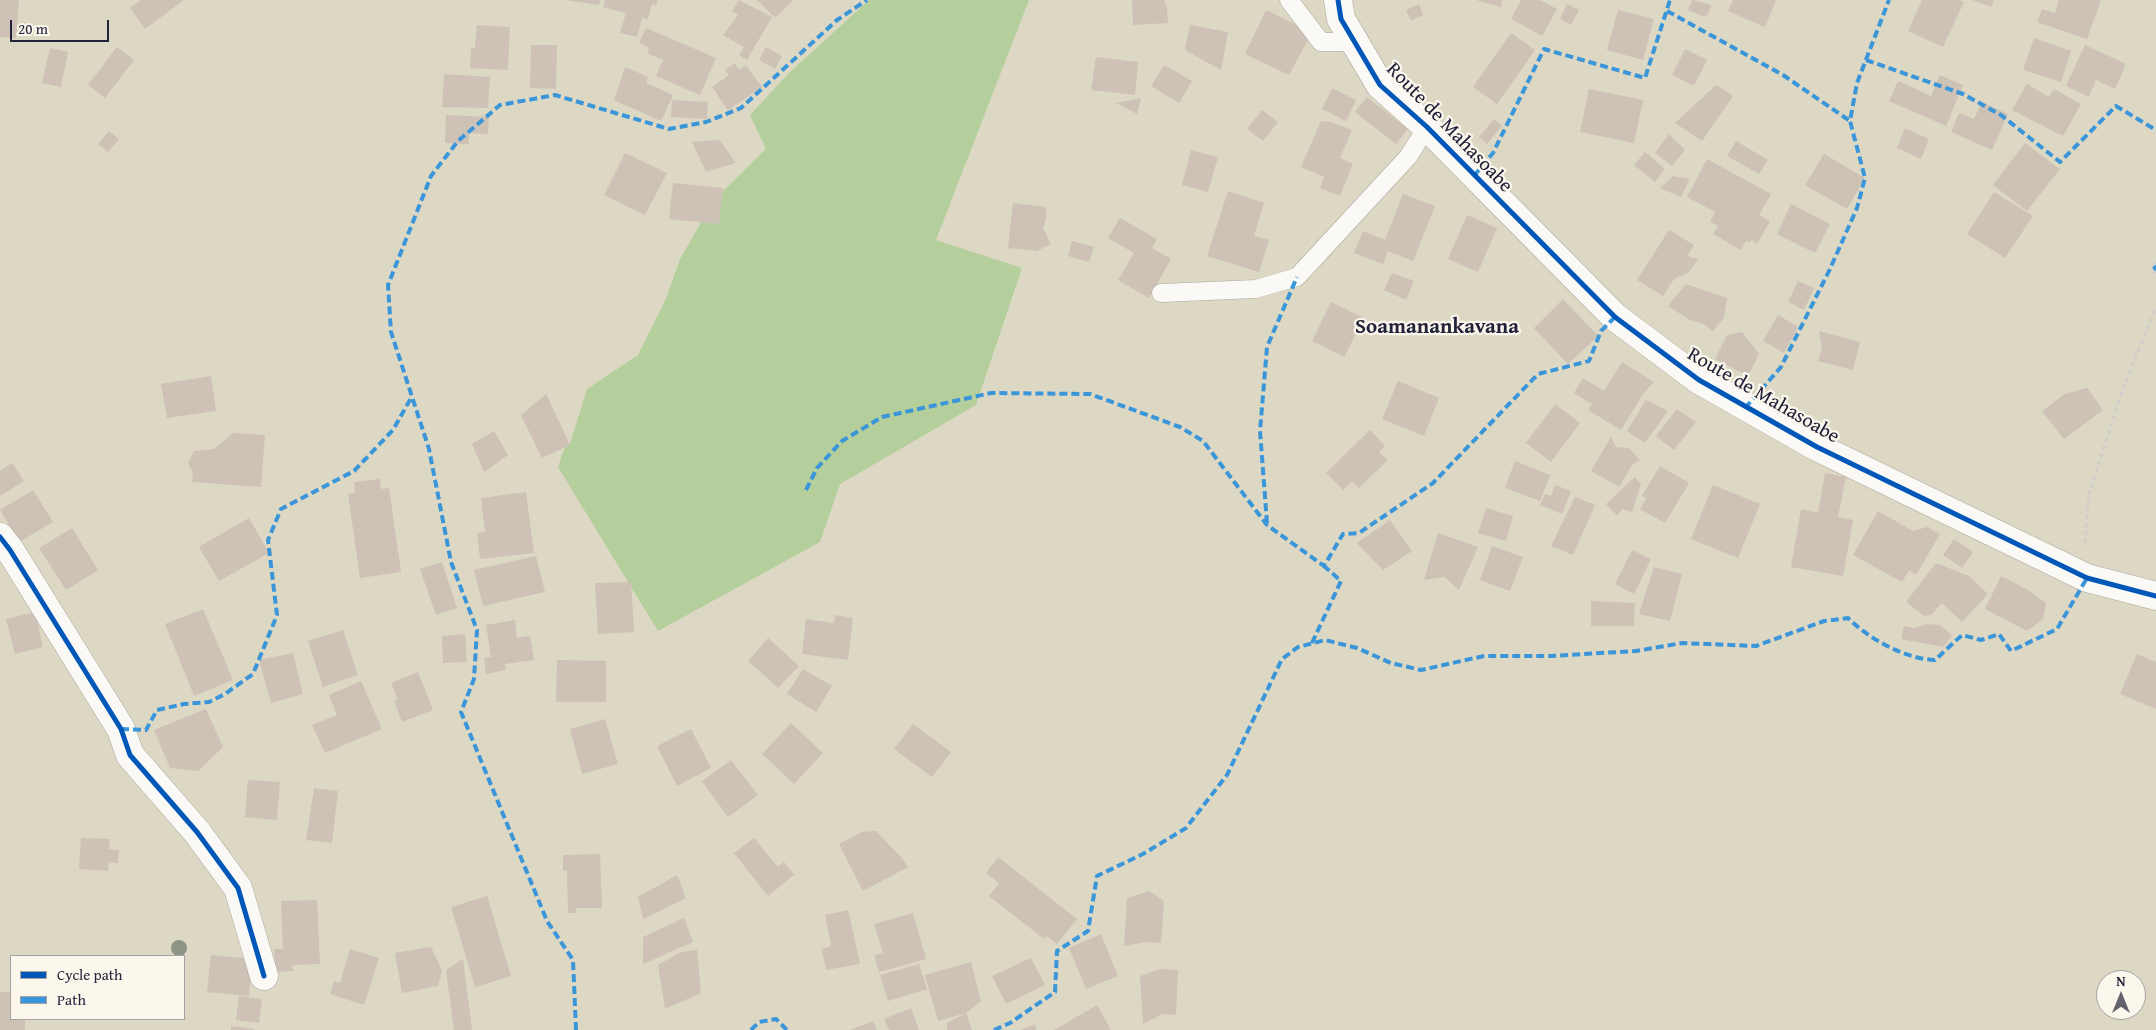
<!DOCTYPE html>
<style>
body{margin:0}
#map{position:relative;width:2156px;height:1030px;overflow:hidden;background:#dcd8c4;font-family:"Gentium Book Plus",serif}
canvas{display:block}
.legend{position:absolute;left:10px;top:955px;width:175px;height:65px;box-sizing:border-box;background:#fbf7ec;border:1px solid #a4a2a5;margin:0;padding:6px 9px;list-style:none;font-size:15px;color:#22223b}
.legend li{display:flex;align-items:center;gap:10px;height:25px}
.legend b{width:25px;border:1px solid #a4a2a5}
.north{position:absolute;left:2096px;top:970px;width:50px;height:50px;box-sizing:border-box;background:#fbf7ec;border:1px solid #a4a2a5;border-radius:50%;rotate:0deg;font-size:14px;font-weight:700;line-height:20px;text-align:center;color:#22223b}
.north::after{content:'';display:block;margin:auto;width:18px;height:22px;background:#63626b;clip-path:polygon(50% 0,100% 100%,50% 72%,0 100%)}
.scale{position:absolute;left:10px;top:20px;width:99px;height:22px;box-sizing:border-box;border:2px solid #22223b;border-top:0;padding-left:6px;font-size:15px;line-height:18px;white-space:nowrap;color:#22223b;-webkit-text-stroke:4px #fbf7ec;paint-order:stroke}
</style>
<div id="map">
<canvas width="2156" height="1030"></canvas>
<ul class="legend">
<li><b style="height:6px;background:#0057b8"></b>Cycle path</li>
<li><b style="height:6px;background:#3b95d9"></b>Path</li>
</ul>
<div class="north">N</div>
<div class="scale">20 m</div>
</div>
<script>
const g = document.querySelector('canvas').getContext('2d');
g.lineJoin = 'round';
function fill(path, color) { g.fillStyle = color; g.fill(path, 'evenodd'); }
function stroke(path, color, width, dash) { g.strokeStyle = color; g.lineWidth = width; g.lineCap = dash ? 'butt' : 'round'; g.setLineDash(dash || []); g.stroke(path); }
function label(font, color, halo, rows, align = 'center') {
  g.font = font + ' "Gentium Book Plus",serif'; g.lineWidth = 4.5; g.setLineDash([]); g.textBaseline = 'middle'; g.strokeStyle = halo; g.fillStyle = color; for (const [text, x, y, turn = 0] of rows) {
    g.save(); g.translate(x, y); g.rotate((+turn || 0) * Math.PI / 180); g.textAlign = isNaN(turn) ? turn : align; if (halo) g.strokeText(text, 0, 0); g.fillText(text, 0, 0); g.restore();
  }
}
fill(new Path2D(`
 M869,0H1029L936,240L1022,268L976,405L840,484L820,542L658,631L558,467L565,447L570,444L587,389L638,355L666,299L680,259L714,200L766,149L750,115L790,72Z`), '#b4cf9b');
fill(new Path2D(`
 M0,0H19L16,38L0,37Z
 M141,0H184L145,29L130,8Z
 M564,0H600L599,5Z
 M605,0H658L656,5L652,4L648,19L642,18L637,37L620,33L626,13L603,7Z
 M739,0L772,17L747,60L739,55L744,47L723,35L738,15L732,11Z
 M757,0H793L775,18Z
 M1132,0H1164L1167,7L1168,23L1133,25Z
 M1476,0H1502L1501,7Z
 M1521,0H1540L1557,9L1542,36L1511,19Z
 M1692,0L1712,5L1706,17L1688,10Z
 M1733,0H1776L1765,27L1728,11Z
 M1922,0H1959L1964,2L1943,47L1908,31Z
 M1972,0H1994L1991,7Z
 M2059,0H2101L2087,39L2037,22L2042,9L2055,13Z
 M1419,4L1423,15L1411,21L1406,10Z
 M1567,4L1579,10L1571,25L1560,19Z
 M1266,10L1312,32L1289,75L1245,54Z
 M1618,10L1654,19L1643,60L1607,50Z
 M477,25L510,27L508,70L470,68L471,48H475Z
 M1190,25L1228,32L1221,70L1185,50Z
 M646,28L716,58L700,95L656,76L663,60L647,53L649,48L639,43Z
 M1511,33L1535,50L1497,104L1473,87Z
 M2034,38L2071,51L2061,82L2023,70Z
 M531,45H557L556,89L530,88Z
 M2085,45L2126,64L2115,89L2096,80L2089,97L2066,86Z
 M117,47L134,60L105,98L88,85Z
 M766,47L782,56L775,69L759,60Z
 M50,48L68,52L61,87L42,83Z
 M1685,49L1707,60L1694,86L1672,75Z
 M1096,57L1138,62L1135,95L1091,90Z
 M735,63L739,70L746,65L762,87L728,110L712,87L729,75L725,70Z
 M1164,65L1192,81L1179,103L1151,86Z
 M625,67L648,77L646,83L673,95L661,121L614,100Z
 M444,74L490,77L488,108L442,107Z
 M1940,75L1963,85L1946,126L1889,101L1898,81L1931,96Z
 M2027,84L2049,97L2054,89L2081,104L2063,136L2012,110Z
 M1716,85L1733,96L1702,141L1675,123Z
 M1332,88L1356,100L1346,121L1322,109Z
 M1589,89L1643,100L1634,143L1580,132Z
 M1367,97L1408,129L1396,144L1355,112Z
 M1141,98L1137,114L1116,103Z
 M672,100L708,102L707,119L671,117Z
 M1982,102L2008,114L1992,150L1951,132L1959,113L1974,119Z
 M1262,110L1278,122L1263,141L1247,129Z
 M446,115L489,117L488,134L469,133V144L445,143Z
 M1494,119L1502,126L1487,144L1479,137Z
 M1321,121L1331,122L1352,130L1340,158L1353,164L1340,196L1320,188L1324,177L1301,167Z
 M1905,128L1929,139L1921,159L1897,148Z
 M109,131L119,139L108,152L98,144Z
 M1669,134L1685,150L1672,166L1655,153Z
 M720,140L736,163L706,172L692,142Z
 M1736,141L1768,160L1759,174L1727,156Z
 M2025,143L2060,169L2027,211L1993,185Z
 M1191,150L1218,157L1208,192L1182,185Z
 M1645,152L1665,169L1655,182L1634,165Z
 M625,153L667,173L645,215L604,195Z
 M1824,154L1865,178L1847,209L1805,185Z
 M1707,159L1771,194L1759,215L1770,221L1757,244L1751,240L1750,243L1746,241L1741,250L1713,234L1718,226L1710,222L1715,212L1687,197Z
 M1673,176L1690,179L1681,197L1660,188Z
 M673,183L723,188L719,224L669,219Z
 M1228,191L1264,203L1254,236L1269,240L1259,272L1207,256Z
 M1994,192L2033,216L2005,258L1967,234Z
 M1403,194L1435,206L1413,261L1388,251L1383,264L1354,253L1363,231L1385,240Z
 M1013,203L1046,207V219L1043,228L1051,244L1037,251L1008,248Z
 M1791,204L1830,224L1815,253L1777,234Z
 M1467,215L1497,228L1478,272L1448,259Z
 M1120,218L1157,239L1152,248L1171,259L1149,298L1118,280L1134,253L1108,238Z
 M1669,230L1694,245L1687,256L1698,259L1688,273L1674,279L1663,296L1637,280Z
 M1072,241L1094,247L1089,262L1068,256Z
 M1392,273L1414,281L1406,300L1384,290Z
 M1798,281L1814,288L1804,310L1788,302Z
 M1686,284L1727,298L1724,318L1713,331L1704,324L1690,320L1668,306Z
 M1563,299L1598,336L1568,364L1534,328Z
 M1331,302L1364,318L1344,357L1312,341Z
 M1778,315L1798,327L1784,353L1763,341Z
 M1819,331L1860,342L1853,370L1818,361L1822,348Z
 M1742,332L1759,354L1748,376L1715,359L1727,335Z
 M1622,362L1654,382L1643,394L1621,430L1588,410L1592,404L1574,393L1583,378L1604,391Z
 M211,376L216,411L167,418L161,384Z
 M1398,381L1439,398L1424,436L1382,419Z
 M2087,388L2103,410L2064,439L2042,411L2065,394Z
 M546,394L570,445L542,458L521,415Z
 M1646,400L1668,411L1645,443L1627,431Z
 M1555,404L1580,423L1551,462L1526,443Z
 M1677,409L1696,422L1674,450L1656,436Z
 M1370,430L1385,446L1379,452L1388,460L1359,488L1352,481L1343,490L1326,473Z
 M494,431L508,455L484,472L472,444Z
 M233,433L265,435L261,487L192,482L193,472L188,463L194,451L214,449Z
 M1611,437L1616,447L1629,448L1640,460L1632,465L1619,487L1591,471Z
 M1515,461L1550,475L1540,501L1505,488Z
 M12,463L24,481L0,496V471Z
 M1660,466L1689,483L1665,523L1640,509L1647,498L1642,496Z
 M1825,473L1846,477L1838,517L1853,520L1843,576L1791,567L1801,509L1818,513Z
 M1635,477L1641,484L1632,512L1623,509L1617,515L1606,504Z
 M380,479L381,489L389,488L401,572L360,578L348,494L355,493L354,482Z
 M1555,485L1571,491L1562,514L1540,505L1545,494L1551,496Z
 M1713,485L1760,504L1738,558L1691,539Z
 M33,490L53,522L19,542L0,510Z
 M526,492L534,553L480,559L477,533L485,532L481,498Z
 M1575,497L1595,505L1573,555L1551,546Z
 M1486,508L1513,516L1506,541L1478,533Z
 M1878,511L1913,531L1927,527L1940,534L1916,575L1909,570L1902,582L1853,555Z
 M249,518L269,553L219,581L199,547Z
 M1390,520L1412,551L1383,570L1357,543Z
 M72,528L98,570L66,590L39,548Z
 M1438,533L1478,547L1459,590L1444,577L1424,580Z
 M1954,539L1973,552L1962,568L1943,555Z
 M1492,546L1523,557L1510,591L1480,580Z
 M1632,550L1651,559L1634,594L1615,584Z
 M536,556L545,592L483,606L474,570Z
 M442,562L457,608L436,615L420,569Z
 M1936,563L1969,576L1988,594L1962,622L1942,603L1931,615L1924,616L1906,602Z
 M1654,567L1682,574L1670,621L1639,614Z
 M2001,576L2028,590L2046,603L2043,619L2027,631L1985,609Z
 M631,582L634,632L598,634L595,583Z
 M1591,601L1635,603L1634,626H1591Z
 M203,609L233,680L194,696L165,624Z
 M35,612L43,647L15,654L6,619Z
 M835,615L853,618L848,660L802,654L806,619L834,623Z
 M515,620L517,638L530,636L534,660L505,664L506,670L486,674L484,658L491,657L486,625Z
 M1927,624L1940,625L1952,635L1943,647L1901,639L1904,626L1914,628Z
 M343,630L358,675L323,687L308,641Z
 M465,634L467,662L443,663L442,636Z
 M768,638L799,666L778,688L748,661Z
 M293,653L303,694L271,703L259,660Z
 M2137,654L2156,662V709L2120,694Z
 M557,660L606,661V702H556Z
 M803,669L832,686L816,712L787,694Z
 M418,672L433,710L402,722L394,701L398,700L391,683Z
 M361,681L382,729L325,753L312,725L337,715L329,695Z
 M206,709L223,747L198,771L170,768L154,730Z
 M605,719L618,764L582,774L570,729Z
 M791,723L823,753L794,784L762,754Z
 M913,724L951,752L932,777L894,749Z
 M691,729L711,768L677,786L657,746Z
 M731,760L758,795L728,817L702,781Z
 M248,780L280,782L277,820L245,817Z
 M314,788L338,791L332,843L306,840Z
 M876,831L901,857L908,867L863,891L839,844L862,832Z
 M81,838L110,839L109,849L119,850L118,863L109,862L108,871L79,869Z
 M754,838L778,867L784,862L794,875L768,896L734,853Z
 M600,854L602,908H576V913H568L567,870L563,871V855Z
 M998,857L1077,919L1057,944L1046,936L1044,939L989,896L999,883L986,873Z
 M677,875L686,898L643,919L638,897Z
 M1149,891L1164,901L1161,943L1145,942L1124,946L1127,898Z
 M487,896L511,976L475,987L451,907Z
 M317,900L320,964L292,965L293,971L275,972L274,949H283L281,901Z
 M848,910L860,964L826,970L822,949L831,946L825,915Z
 M913,913L926,959L879,972L874,955L883,953L874,924Z
 M684,918L693,942L643,964V937Z
 M1101,934L1118,976L1086,989L1069,948Z
 M431,947L442,971L438,986L402,993L395,953Z
 M350,949L379,958L364,1005L330,994L334,981L340,983Z
 M697,950L701,993L665,1009L658,965L681,952Z
 M211,955L252,959L249,996L207,992Z
 M1031,958L1045,985L1006,1004L992,976Z
 M463,959L472,1030H454L446,970Z
 M971,962L981,1001L966,1013L972,1030H947V1023L966,1013L938,1021L925,975Z
 M919,964L927,989L888,1001L880,975Z
 M1160,969L1178,970L1176,1015L1163,1014L1143,1024L1140,976Z
 M0,992H11V1019H25V1030H0Z
 M239,996L262,999L259,1023L236,1020Z
 M1097,1005L1111,1030H1054Z
 M911,1008L919,1030H889L884,1019Z
 M873,1021L877,1030H850Z
 M1036,1024V1030H1020Z
 M231,1026L255,1029L254,1030H231Z`), '#cec1b5');
const service = new Path2D(`
 M1289,0L1321,42H1355
 M1161,293L1256,289L1297,277L1408,157L1427,127`);
const minor = new Path2D(`
 M0,537L10,550L121,729L130,755L197,832L238,888L264,976`);
const tertiary = new Path2D(`
 M1338,0L1341,19L1380,85L1427,127L1615,317L1699,380L1817,447L2087,578L2156,596`);
stroke(service, '#aaa79d', 19);
stroke(minor, '#aaa79d', 29);
stroke(tertiary, '#aaa79d', 29);
stroke(new Path2D(`
 M2156,262L2154,266L2156,277
 M2085,543L2089,494L2121,394L2156,307`), '#cfceca', 3, [4, 4]);
stroke(service, '#faf9f6', 18);
stroke(minor, '#faf9f6', 28);
stroke(tertiary, '#faf9f6', 28);
stroke(new Path2D(`
 M1667,11L1783,75L1850,121
 M1866,60L1963,94L2001,115L2060,162L2116,106L2156,130
 M1474,176L1493,153L1544,49L1645,78L1670,0
 M2154,266L2156,270
 M1745,408L1781,367L1830,269L1857,208L1865,178L1850,121L1857,83L1889,0
 M806,490L817,468L842,441L882,417L991,393L1090,394L1180,427L1203,441L1267,525L1324,566L1343,534L1359,533L1433,483L1538,374L1589,361L1601,331L1615,317
 M1267,523L1260,431L1267,347L1297,277
 M1312,643L1341,581L1324,566
 M121,729L146,730L157,710L184,704L209,702L225,694L253,674L277,615L268,540L281,509L354,471L393,430L411,398
 M576,1030L573,960L547,921L461,712L474,679L477,630L451,562L429,449L391,332L388,285L431,176L458,141L500,105L555,95L669,129L706,122L741,108L837,20L867,0
 M751,1030L759,1022L776,1019L787,1030
 M994,1030L1010,1023L1055,992L1057,951L1088,931L1097,876L1143,854L1186,828L1227,775L1282,659L1298,647L1325,640L1357,648L1391,663L1421,670L1484,656H1550L1636,651L1682,643L1756,646L1824,621L1848,618C1869,639 1905,659 1935,660L1962,635L1981,640L1999,634L2011,651L2057,629L2087,578`), '#3b95d9', 4, [8, 4]);
stroke(new Path2D(`
 M1338,0L1341,19L1380,85L1427,127L1615,317L1699,380L1817,447L2087,578L2156,596
 M0,537L10,550L121,729L130,755L197,832L238,888L264,976`), '#0057b8', 5);
g.fillStyle = '#8c9485';
for (const [x, y] of [
 [179,948]
]) { g.beginPath(); g.arc(x, y, 8, 0, 2 * Math.PI); g.fill(); }
label('20px', '#22223b', '#fbf7ec', [
 ["Route de Mahasoabe",1449,128,46],
 ["Route de Mahasoabe",1763,396,30]
]);
label('bold 21px', '#22223b', '#fbf7ec', [
 ["Soamanankavana",1437,328]
]);
</script>
